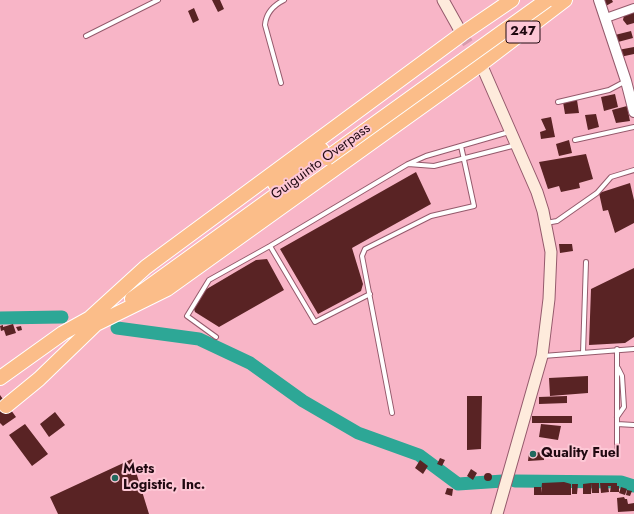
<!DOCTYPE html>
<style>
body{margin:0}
canvas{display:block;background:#f8b5c7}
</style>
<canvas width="634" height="514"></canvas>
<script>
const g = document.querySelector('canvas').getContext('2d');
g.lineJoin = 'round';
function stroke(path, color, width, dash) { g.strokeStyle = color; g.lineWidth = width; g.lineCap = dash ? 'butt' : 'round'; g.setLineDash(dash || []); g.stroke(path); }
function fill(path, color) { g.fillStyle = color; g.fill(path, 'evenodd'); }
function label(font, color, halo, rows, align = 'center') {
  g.font = font + ' Jost,sans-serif'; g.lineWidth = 4; g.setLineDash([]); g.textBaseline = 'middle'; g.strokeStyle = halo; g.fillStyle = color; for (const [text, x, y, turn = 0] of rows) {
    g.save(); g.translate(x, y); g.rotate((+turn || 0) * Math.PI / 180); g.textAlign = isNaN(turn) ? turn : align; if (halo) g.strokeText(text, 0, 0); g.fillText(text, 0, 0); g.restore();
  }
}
stroke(new Path2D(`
 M0,318L62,317
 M117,328L199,339L250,363L303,401L358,433L419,455L458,484L503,481
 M515,481L621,482L634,486`), '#2da796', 13);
fill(new Path2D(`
 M212,0H220L224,9L218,12Z
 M602,0H612L613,2L604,7Z
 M194,8L199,20L193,23L188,11Z
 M634,12V23L627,25L623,20L624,15Z
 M631,31L633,38L618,42L615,35Z
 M634,47V54L620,57L618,50Z
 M615,94L618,107L604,111L601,97Z
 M577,100L579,113L565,114L563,102Z
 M627,106L630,121L616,123L612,110Z
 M596,114L599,127L588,130L585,115Z
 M551,117L555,137L541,139L540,132L546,130L541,119Z
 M569,140L572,153L559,156L556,144Z
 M586,154L593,179L579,183L580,188L561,192L559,186L548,189L539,162Z
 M416,172L431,204L352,248L363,284L361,291L318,314L280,249Z
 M630,183L634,200V223L615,233L608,210L603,211L599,193Z
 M559,244H572L573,251L560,253Z
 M267,259L284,290L219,327L195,312L194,309L205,290L256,260Z
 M634,268V337L625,343L589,345L591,289Z
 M13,324L16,333L6,336L4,330L1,331L0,326L3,325V327Z
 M21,326L22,330L18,331L16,327Z
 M588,376V393L550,396L549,378Z
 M0,395L16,417L3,426L0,423Z
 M467,396H482L481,449L467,450Z
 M567,396V403L539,404V397Z
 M55,412L65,425L49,437L40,424Z
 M532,416H572V423H532Z
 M25,424L48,454L32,466L9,435Z
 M541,424L561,426L558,440L539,437Z
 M544,452V460L528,461L529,453Z
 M440,458L445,460L442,466L437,464Z
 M132,459L149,514H58L50,497Z
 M420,460L428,466L423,474L415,468Z
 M471,469L477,473L473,480L467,476Z
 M484 477a4 4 0 1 1 8 0a4 4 0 1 1-8 0Z
 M564,482L571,484V495H534V487H541V493L542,483Z
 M591,483H599V493H592Z
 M591,483V494H583V484Z
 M600,483H617V486H619V492H610L611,486H614H608L609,492L601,493Z
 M572,484H578L577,494H572Z
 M621,487L627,489L625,495L619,493Z
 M447,488L453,489L452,496L445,494Z
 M627,490L632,491L630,496L626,495Z
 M624,497L625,499H627L628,504L634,503V511L618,512L617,498Z`), '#592324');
stroke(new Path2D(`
 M462,34L478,59`), '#d89bac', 11, [11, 5.5]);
const service = new Path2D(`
 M86,36L158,0
 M281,83L265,25C266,13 274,5 284,0
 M558,102L609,90L626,81
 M575,140L634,127
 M408,164L434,166L516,145
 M546,223L557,221L597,193L611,177L634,170
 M270,246L315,322L370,294
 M216,337L187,316L209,280L270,246L408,164L426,156L509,132
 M617,349V455
 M583,353L586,262
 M543,356L634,349
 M392,413L362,256L365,249L431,216L474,206L461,146
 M617,417L624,407L622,376L618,368
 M617,424L634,425`);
const minor = new Path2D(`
 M606,18L634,8`);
const tertiary = new Path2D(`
 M599,0L626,81L634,112`);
const secondary = new Path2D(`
 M443,0L462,34
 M481,64L537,192L543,211L551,252L549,299L542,356L497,514`);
const motorway = new Path2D(`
 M275,184L322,150
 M132,299L294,182
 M0,378L63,333L90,318L146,267L462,34L512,0
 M6,406L39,379L96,324L167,289L481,64L565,0`);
stroke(service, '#955a6c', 6);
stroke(minor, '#955a6c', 10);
stroke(tertiary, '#955a6c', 12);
stroke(secondary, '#955a6c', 13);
stroke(motorway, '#fff', 16);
stroke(service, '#fff', 4);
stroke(minor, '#fff', 8);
stroke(tertiary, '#fff', 10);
stroke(secondary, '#feebdc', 11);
stroke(motorway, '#fbbd89', 14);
const motorwayBridge = new Path2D(`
 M327,158L547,0`);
stroke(motorwayBridge, '#fff', 16, []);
stroke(motorwayBridge, '#fbbd89', 14);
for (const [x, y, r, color] of [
 [533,454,4,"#21685e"],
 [115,478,4,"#21685e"]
]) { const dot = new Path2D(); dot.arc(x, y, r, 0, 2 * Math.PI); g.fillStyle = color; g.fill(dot); stroke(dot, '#fdc7d5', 1.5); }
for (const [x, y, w] of [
 [523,32,34]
]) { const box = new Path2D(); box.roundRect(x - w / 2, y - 11, w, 22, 3); g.fillStyle = '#fdc7d5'; g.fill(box); stroke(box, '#200911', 1); }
label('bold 13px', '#200911', null, [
 ["247",523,32]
]);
label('14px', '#200911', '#fdc7d5', [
 ["Guiguinto Overpass",321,162,-36]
]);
label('bold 14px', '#200911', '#fdc7d5', [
 ["Quality Fuel",541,454],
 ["Mets",123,470],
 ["Logistic, Inc.",123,486]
], 'left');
</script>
